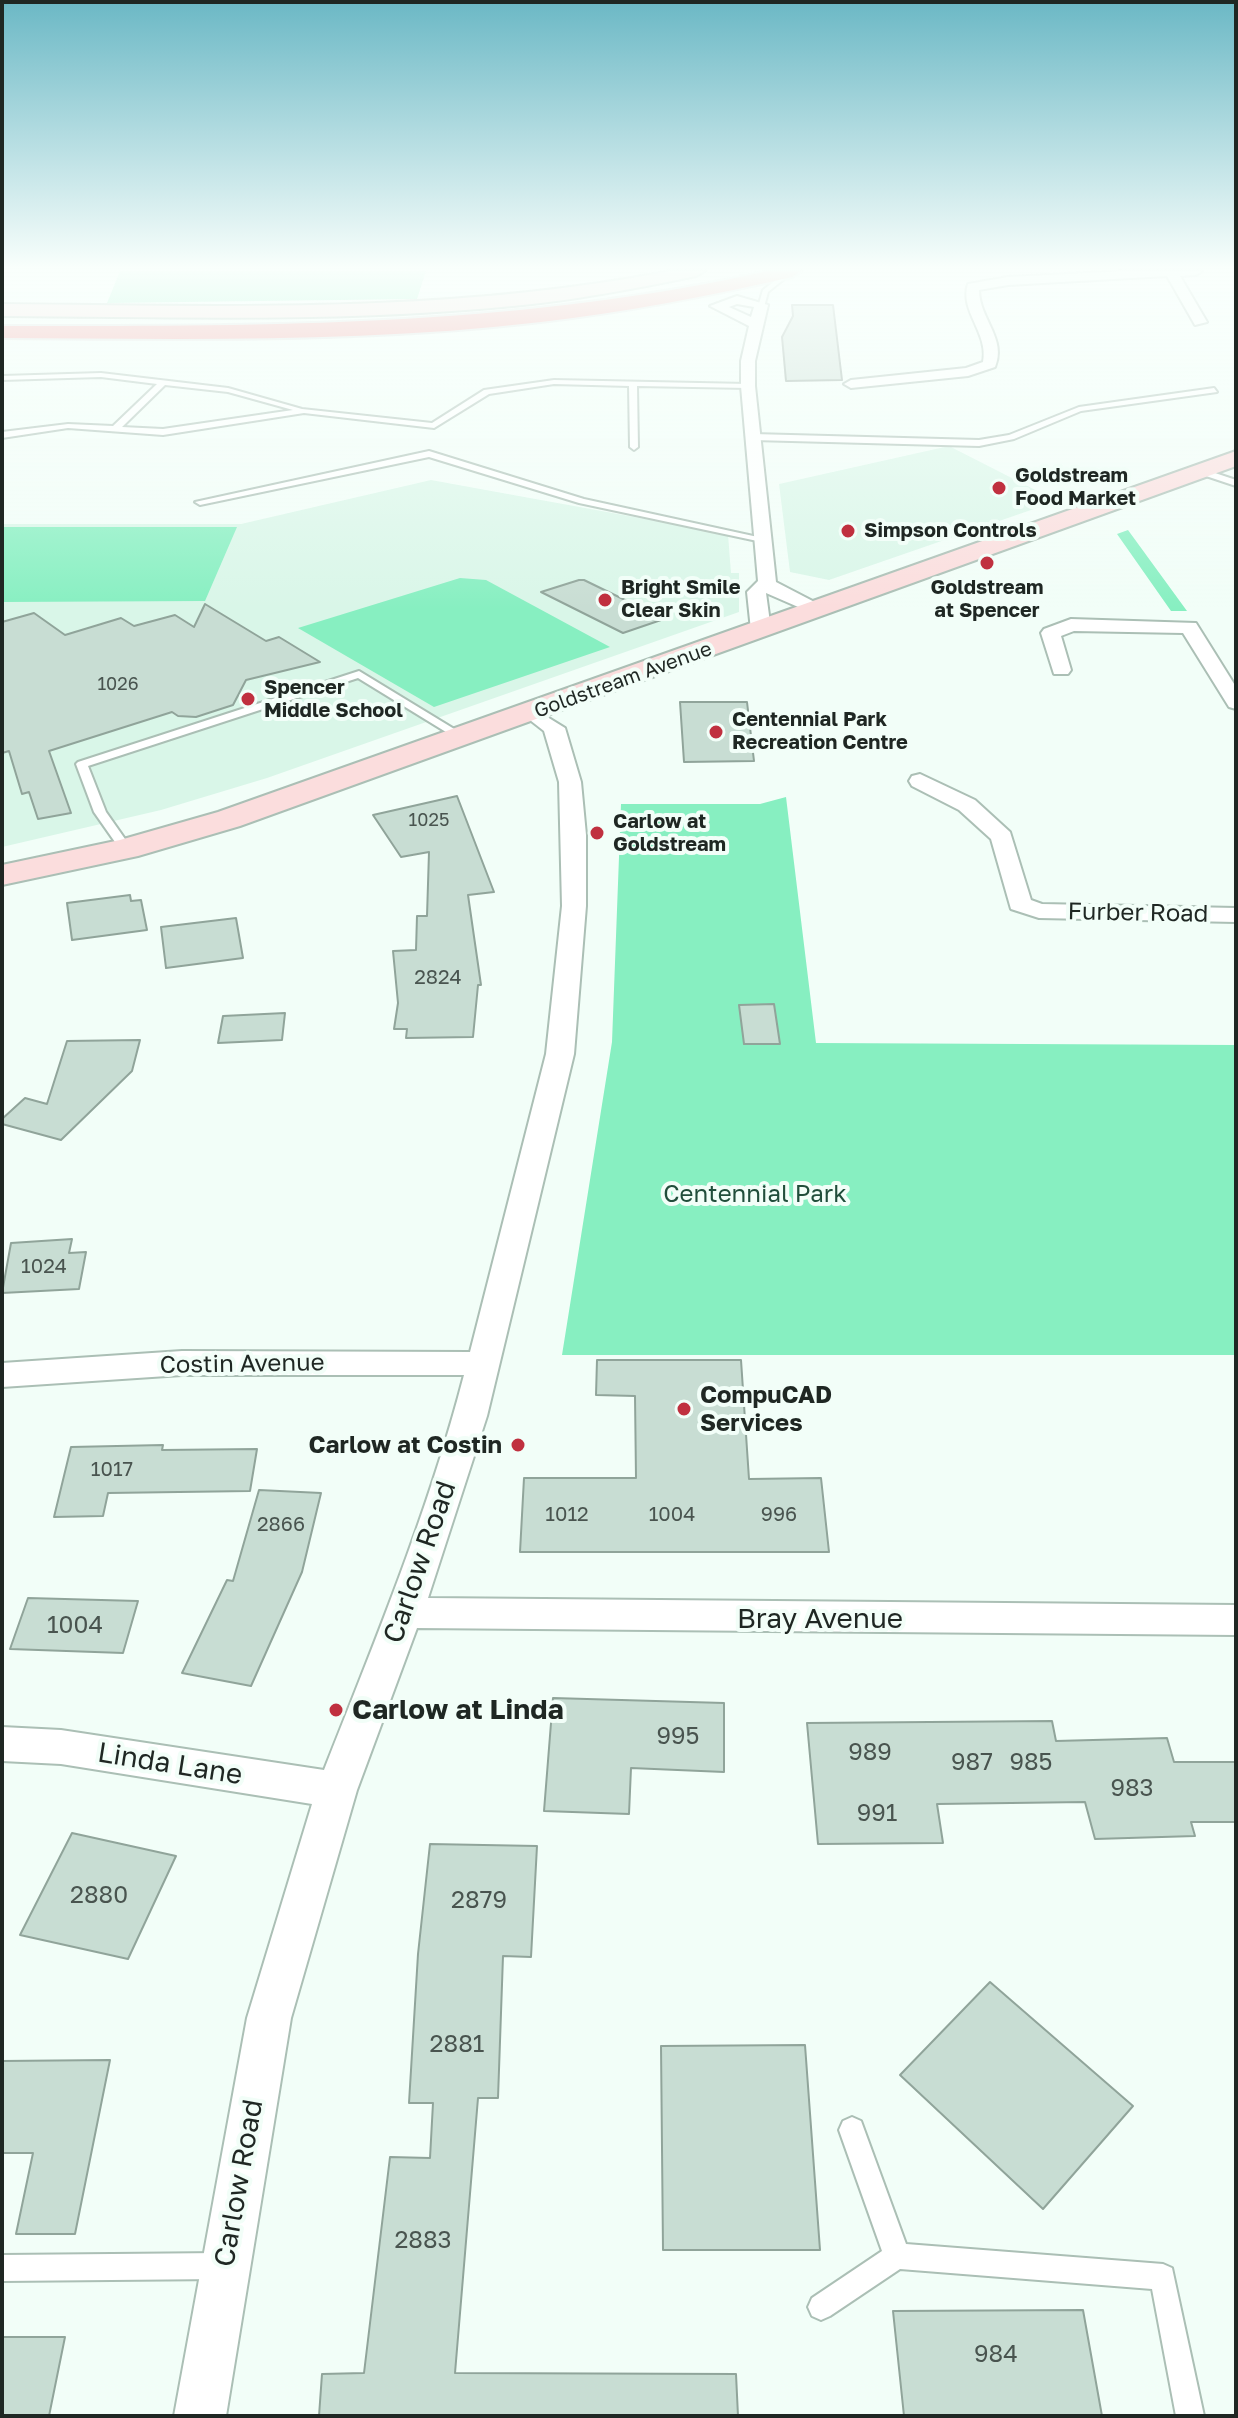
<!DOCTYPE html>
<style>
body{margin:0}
#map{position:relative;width:1238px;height:2418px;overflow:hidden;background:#f2fef8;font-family:"Golos Text",sans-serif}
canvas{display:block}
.frame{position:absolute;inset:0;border:4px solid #1f2723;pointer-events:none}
</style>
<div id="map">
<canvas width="1238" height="2418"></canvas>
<div class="frame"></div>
</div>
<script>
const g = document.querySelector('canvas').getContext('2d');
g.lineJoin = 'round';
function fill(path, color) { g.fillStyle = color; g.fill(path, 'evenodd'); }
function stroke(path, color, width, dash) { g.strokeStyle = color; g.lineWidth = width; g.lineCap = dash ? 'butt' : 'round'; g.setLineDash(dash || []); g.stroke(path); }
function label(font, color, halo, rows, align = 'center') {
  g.font = font + ' "Golos Text",sans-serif'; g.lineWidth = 8; g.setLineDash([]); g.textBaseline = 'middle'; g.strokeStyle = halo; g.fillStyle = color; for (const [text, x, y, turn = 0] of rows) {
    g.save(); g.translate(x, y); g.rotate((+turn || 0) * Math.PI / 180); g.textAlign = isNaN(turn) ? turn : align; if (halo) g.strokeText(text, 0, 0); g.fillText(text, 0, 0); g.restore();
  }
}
fill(new Path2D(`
 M949,446L1057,501L829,580L790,572L779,484Z
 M431,480L728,534L731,573H739V612L267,778L161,810L2,847V524H241Z`), '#d9f6e8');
fill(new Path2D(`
 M120,271H426L417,299L107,303Z
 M237,527L205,601L2,602V527Z
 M1128,530L1187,611H1171L1117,534Z
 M460,578L486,580L610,647L434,707L298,628Z
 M786,797L816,1043L1236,1045V1355H562L612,1042L621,804H760Z`), '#87efc1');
const building = new Path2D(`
 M792,305H833L842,380L786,381L782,337L793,316Z
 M579,580H584L664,619L623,633L541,592Z
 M205,604L266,641L279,637L320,662L246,680L233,705L196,717L178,716L172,712L49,751L71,813L38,819L29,792L22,794L9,751L2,753V622L34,613L65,635L121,618L134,626L175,615L194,627Z
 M680,702H747L754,761L684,762Z
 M457,796L494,892L468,895L481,985H478L473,1037L406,1038L407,1029H394L398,1003L393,951L416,950L417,916H427L429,852L401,857L373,815Z
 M130,895L131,901L141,900L147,930L72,940L67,903Z
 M236,918L243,958L166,968L161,927Z
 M774,1004L780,1044H744L739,1005Z
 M285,1013L282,1040L218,1043L223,1016Z
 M140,1040L132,1071L61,1140L2,1124V1119L25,1098L47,1104L67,1041Z
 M72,1239L69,1253L86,1252L79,1289L2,1293L11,1243Z
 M597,1360H741L749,1479L821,1478L829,1552H520L524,1478H636L635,1396L596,1395Z
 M163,1445L162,1450L257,1449L250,1491L108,1493L103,1516L54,1517L71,1447Z
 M259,1490L321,1493L302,1572L251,1686L182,1673L227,1580L233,1581Z
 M28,1598L138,1601L123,1653L10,1649Z
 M553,1698L724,1703V1772L631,1768L629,1814L544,1811Z
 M1052,1721L1056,1741L1167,1738L1174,1762H1236V1822H1191L1195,1836L1095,1839L1085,1802L937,1804L943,1843L818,1844L807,1723Z
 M72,1833L176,1856L128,1959L20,1935Z
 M430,1844L537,1846L531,1957L503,1956L498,2098H478L455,2373L736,2374L738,2416H319L322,2374L364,2373L390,2157L430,2158L433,2103H409L418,1954Z
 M990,1982L1133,2106L1043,2209L900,2075Z
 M805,2045L820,2250H663L661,2046Z
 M110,2060L75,2234H16L33,2153H2V2061Z
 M1083,2310L1102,2416H904L893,2311Z
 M2,2337H65L49,2416H2Z`);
fill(building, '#c8ddd3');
stroke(building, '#90a49a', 2);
const lane = new Path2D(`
 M787,271H794L768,292L764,307H758L763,290Z
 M101,373L228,388L302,409L432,423L484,390L554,380L748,384L752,386L748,388L637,386L638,447L634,450L630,447L629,386L554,384L489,394L434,428L304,413L163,435L68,428L2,438V432L68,424L113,426L157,384L101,377L2,380V376ZM165,385L228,392L293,410L163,429L122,427Z
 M1214,388L1217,392L1081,411L1014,439L979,446L753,440L749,437L753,434L979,440L1009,435L1079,407Z
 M429,451L584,499L767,539L762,542L579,503L429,457L200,505L195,502Z
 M1200,468L1236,480V486L1197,473L1196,471Z
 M359,671L469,738L459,740L358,678L88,766L106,812L132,849L130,852H122L94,812L76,764L78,762Z
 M852,2117L861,2121L906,2244L1163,2264L1172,2268L1204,2416H1176L1152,2289L900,2269L830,2316L821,2320L812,2316L808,2307L812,2298L882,2251L839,2130L843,2121Z
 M222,2253L231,2257L235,2266L231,2275L222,2279L2,2281V2255Z`);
const street = new Path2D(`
 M1127,271H1202L1196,275L1180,276L1207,322L1195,325L1167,276L1008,285L979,290C979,318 1007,339 995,367L968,376L851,388L844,384L851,380L966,368L983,362C989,333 959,311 968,284L1008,277Z
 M737,296L768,305L755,361V386L776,582L828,609L819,615L812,613L766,593L771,630L761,636L751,630L747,592L758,581L741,386V361L749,326L710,306ZM737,304L754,307L751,317L729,307Z
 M1071,619L1196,623L1236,687V709L1229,707L1183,633L1074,631L1061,636L1071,670L1068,674H1054L1041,633L1044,629Z
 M531,707L565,728L581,782L586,835V906L574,1054L487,1416L428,1598L1236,1605V1635L417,1628L357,1790L291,2018L226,2416H174L247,2018L312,1804L61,1764L2,1761V1727L61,1730L324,1770C375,1641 429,1510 464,1375H182L2,1387V1363L182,1351L470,1352L546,1054L562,906L559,782L544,731L521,713Z
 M920,774L975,800L1010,832L1031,900L1042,904L1236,908V922L1039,918L1011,909L991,839L959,810L912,786L909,781L912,776Z`);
const secondary = new Path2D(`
 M670,271H705L696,276C639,288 581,299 523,305C350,323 176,317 2,316V304C225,306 449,314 670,271Z
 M1236,451V466L240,826L138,856L2,885V865L120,840L218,812Z`);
const highway = new Path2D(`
 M768,271H801L792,277C709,296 626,312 541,322C363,343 182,339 2,338V326C261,326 513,328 768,271Z`);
stroke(lane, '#abbfb5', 4);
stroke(street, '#abbfb5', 4);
stroke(secondary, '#abbfb5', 4);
stroke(highway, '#dbdcdc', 4);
fill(lane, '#fff');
fill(street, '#fff');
fill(secondary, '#fbdddd');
fill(highway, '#f38e8f');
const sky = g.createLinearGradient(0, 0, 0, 609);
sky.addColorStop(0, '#6bb8c5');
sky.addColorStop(0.44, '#f9fffc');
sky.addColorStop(1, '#f9fffc00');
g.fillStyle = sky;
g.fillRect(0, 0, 1238, 609);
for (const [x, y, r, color] of [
 [999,488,8,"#c0303f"],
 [848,531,8,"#c0303f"],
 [987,563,8,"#c0303f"],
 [605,600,8,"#c0303f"],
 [248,699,8,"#c0303f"],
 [716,732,8,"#c0303f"],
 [597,833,8,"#c0303f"],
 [684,1409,8,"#c0303f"],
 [518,1445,8,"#c0303f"],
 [336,1710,8,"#c0303f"]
]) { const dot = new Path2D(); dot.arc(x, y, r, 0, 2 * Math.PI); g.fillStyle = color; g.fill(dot); stroke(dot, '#f2fef8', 3); }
label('18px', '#49544f', null, [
 ["1026",118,684],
 ["1025",429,820]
]);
label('bold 20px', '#1f2723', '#f2fef8', [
 ["Goldstream",1015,476],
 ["Food Market",1015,499],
 ["Simpson Controls",864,531],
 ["Bright Smile",621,588],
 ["Clear Skin",621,611],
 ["Goldstream",987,588,"center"],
 ["at Spencer",987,611,"center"],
 ["Spencer",264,688],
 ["Middle School",264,711],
 ["Centennial Park",732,720],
 ["Recreation Centre",732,743],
 ["Carlow at",613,822],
 ["Goldstream",613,845]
], 'left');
label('20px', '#1f2723', '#f2fef8', [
 ["Goldstream Avenue",623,680,-20]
]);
label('20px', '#49544f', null, [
 ["2824",438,978],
 ["1024",44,1267],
 ["1017",112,1470],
 ["1012",567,1515],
 ["1004",672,1515],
 ["996",779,1515],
 ["2866",281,1525]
]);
label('24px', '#1f2723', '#f2fef8', [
 ["Furber Road",1138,913,1],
 ["Costin Avenue",242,1364,-1]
]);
label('24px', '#214e3b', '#f2fef8', [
 ["Centennial Park",755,1194]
]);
label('bold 24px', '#1f2723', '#f2fef8', [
 ["CompuCAD",700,1395],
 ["Services",700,1423],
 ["Carlow at Costin",502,1445,"right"]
], 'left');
label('24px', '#49544f', null, [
 ["1004",75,1625],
 ["995",678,1736],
 ["989",870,1752],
 ["987",972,1762],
 ["985",1031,1762],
 ["983",1132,1788],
 ["991",877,1813],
 ["2880",99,1895],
 ["2879",479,1900],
 ["2881",457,2044],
 ["2883",423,2240],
 ["984",996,2354]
]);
label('28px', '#1f2723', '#f2fef8', [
 ["Carlow Road",420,1562,-71],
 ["Bray Avenue",820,1619],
 ["Linda Lane",170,1764,9],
 ["Carlow Road",239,2183,-80]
]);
label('bold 28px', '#1f2723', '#f2fef8', [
 ["Carlow at Linda",352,1710]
], 'left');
</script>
